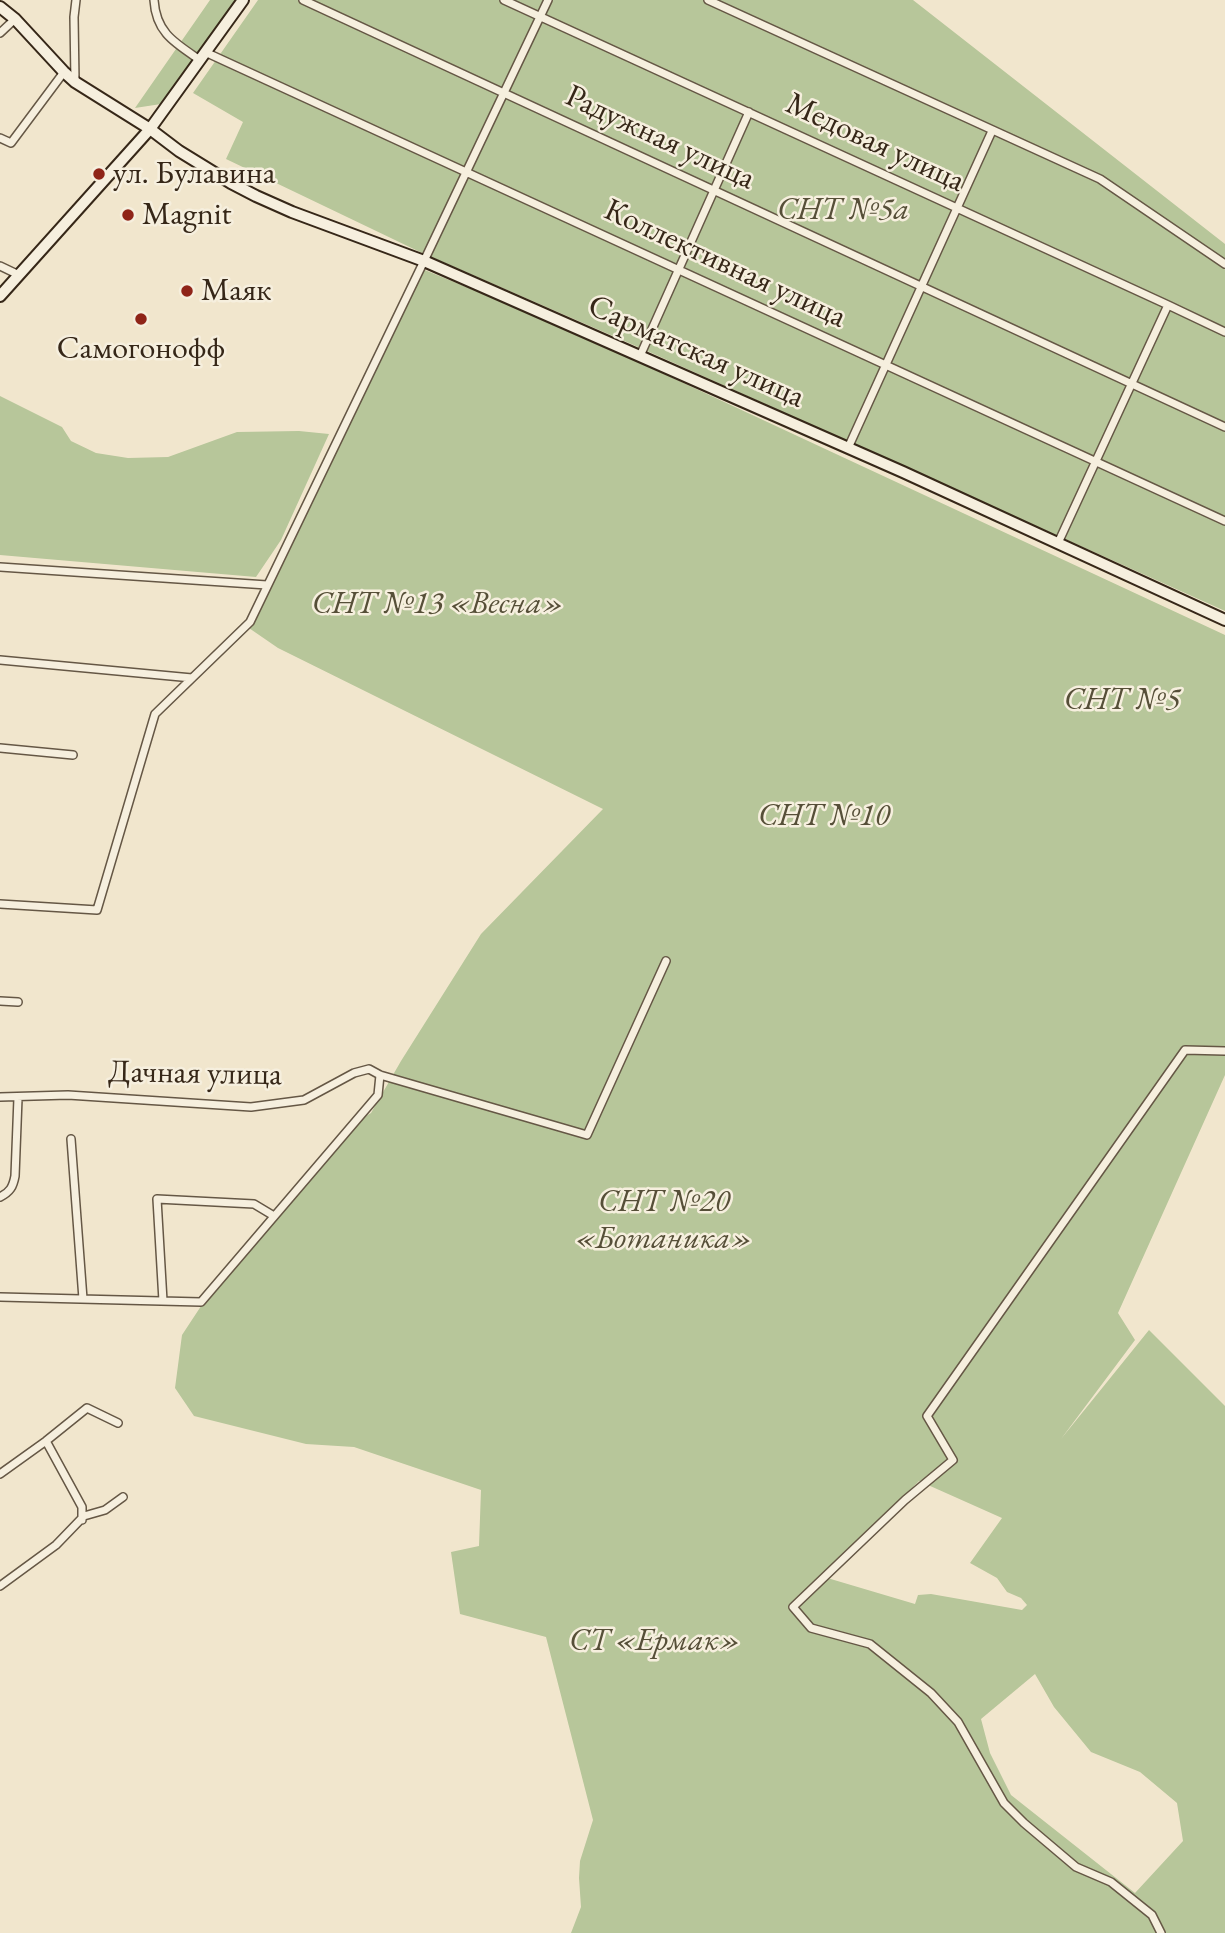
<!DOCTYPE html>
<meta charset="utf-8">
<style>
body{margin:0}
canvas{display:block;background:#f1e6cd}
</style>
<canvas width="1225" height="1933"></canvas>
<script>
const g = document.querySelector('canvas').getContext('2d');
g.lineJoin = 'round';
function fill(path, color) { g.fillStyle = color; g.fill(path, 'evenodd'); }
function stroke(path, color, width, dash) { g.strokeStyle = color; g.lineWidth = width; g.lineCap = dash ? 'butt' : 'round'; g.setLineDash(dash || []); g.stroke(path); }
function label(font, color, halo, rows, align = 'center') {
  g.font = font + ' "EB Garamond",serif'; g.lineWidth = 5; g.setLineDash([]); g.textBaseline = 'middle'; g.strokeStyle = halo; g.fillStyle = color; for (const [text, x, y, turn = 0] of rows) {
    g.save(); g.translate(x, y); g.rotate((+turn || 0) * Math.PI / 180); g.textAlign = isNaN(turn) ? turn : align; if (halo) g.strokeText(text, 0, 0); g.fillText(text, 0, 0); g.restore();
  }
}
fill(new Path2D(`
 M210,0H235L161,104L135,108Z
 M258,0H913L1225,244V611L645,350L420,252L226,159L243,122L193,93Z
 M420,268L561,326L1225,635V1075L1118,1313L1135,1340L1061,1439L1149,1330L1225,1406V1933H571L581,1907L579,1878L580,1861L593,1820L546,1637L460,1614L451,1552L479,1546L481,1490L354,1447L306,1444L194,1416L175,1388L182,1335L207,1297L343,1130L371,1113L401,1061L481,934L603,809L278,648L246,626ZM919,1481L1002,1518L970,1563L997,1578L1007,1592L1021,1598L1027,1605L1022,1610L931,1594L918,1595L915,1604L824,1577ZM1035,1674L1054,1707L1091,1752L1140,1772L1177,1803L1183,1841L1135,1893L1011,1795L990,1753L981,1719Z
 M0,396L62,427L71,441L96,453L128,458L168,457L237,432L299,431L329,434L281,540L256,577L0,555Z`), '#b7c69a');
const street = new Path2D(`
 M154,0C156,33 175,43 200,60
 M303,0L1225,427
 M504,0L1168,305L1225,332
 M708,0L1100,179L1225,264
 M0,33L15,19
 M205,52L1225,521
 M75,81L74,17L76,0
 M0,138L11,143L64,72
 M0,266L19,275
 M640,356L749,112
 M848,448L992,131
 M1058,543L1168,305
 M0,567L267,585
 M0,660L192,678
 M0,748L73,755
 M0,904L97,910L155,714L250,622L424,261L548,0
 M0,1001L18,1002
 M0,1097L68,1095L251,1107L304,1100L354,1073L369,1069L380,1075L587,1135L666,961
 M71,1139L83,1299
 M0,1197C10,1192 13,1187 15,1176L18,1098
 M0,1297L201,1302L378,1095L380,1075
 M163,1301L157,1199L254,1204L274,1216
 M46,1441L82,1507V1520
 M0,1474L46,1441L87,1408L118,1423
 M0,1586L56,1545L84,1516L105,1510L123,1497
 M1161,1933L1152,1915L1111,1882L1076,1867L1024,1823L1004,1803L958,1722L931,1693L870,1644L811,1628L793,1607L905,1500L953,1460L927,1416L1185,1050L1225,1051`);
const secondary = new Path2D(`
 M0,7L15,19L64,72L75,82L150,129L179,151L231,183L256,196L292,212L424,261L903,472L1225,620
 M0,296L150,129L243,0`);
stroke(street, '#655745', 10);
stroke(secondary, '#362718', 14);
stroke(street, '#f6efde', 7);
stroke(secondary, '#f6efde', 10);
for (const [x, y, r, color] of [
 [99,174,7,"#8f2418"],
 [128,215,7,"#8f2418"],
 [187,291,7,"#8f2418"],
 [141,319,7,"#8f2418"]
]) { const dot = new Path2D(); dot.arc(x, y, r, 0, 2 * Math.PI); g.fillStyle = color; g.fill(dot); stroke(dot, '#f6efde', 2.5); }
label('32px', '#362718', '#f6efde', [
 ["Радужная улица",660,138,25],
 ["Медовая улица",875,143,25],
 ["Коллективная улица",725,264,25],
 ["Сарматская улица",696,352,24],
 ["Дачная улица",195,1074,1]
]);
label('32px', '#362718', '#f6efde', [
 ["ул. Булавина",113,174],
 ["Magnit",142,215],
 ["Маяк",201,291],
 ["Самогонофф",141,349,"center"]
], 'left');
label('italic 32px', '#564f38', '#f6efde', [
 ["СНТ №5а",843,210],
 ["СНТ №13 «Весна»",438,604],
 ["СНТ №5",1122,700],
 ["СНТ №10",824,816],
 ["СНТ №20",664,1202],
 ["«Ботаника»",664,1239],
 ["СТ «Ермак»",655,1641]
]);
</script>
